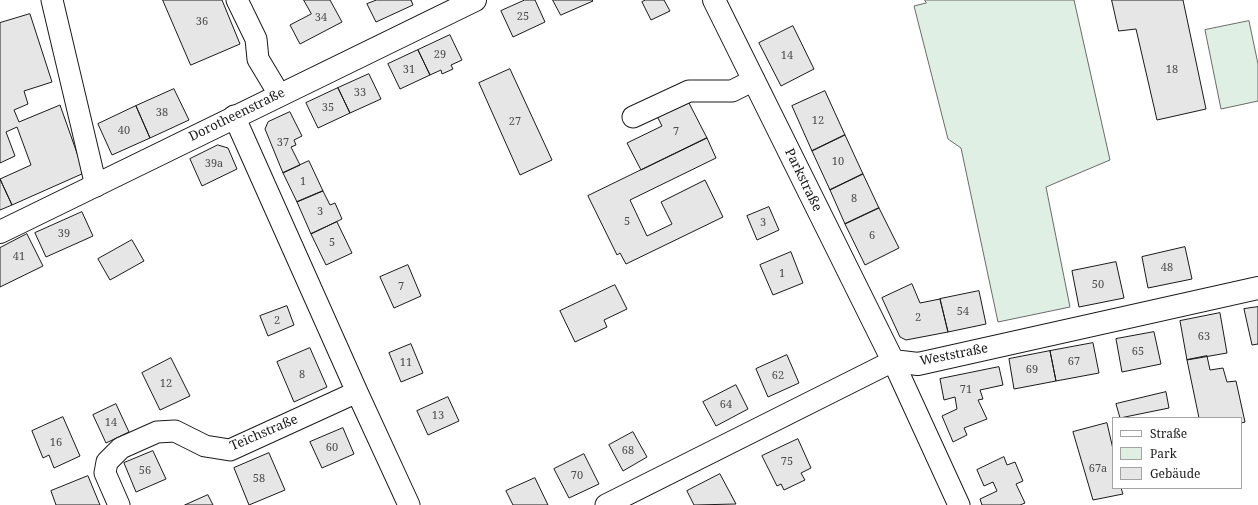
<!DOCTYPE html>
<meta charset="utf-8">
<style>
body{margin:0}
#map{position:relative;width:1258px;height:505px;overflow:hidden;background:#fff;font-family:"Noto Serif",serif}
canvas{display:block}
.legend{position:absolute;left:1112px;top:417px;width:130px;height:72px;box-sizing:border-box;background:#fff;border:1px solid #a3a3a3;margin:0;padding:5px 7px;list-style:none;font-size:12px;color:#1a1a1a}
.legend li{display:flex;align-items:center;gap:8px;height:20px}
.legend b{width:20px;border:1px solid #a3a3a3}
</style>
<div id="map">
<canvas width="1258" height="505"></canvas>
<ul class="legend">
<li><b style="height:5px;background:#fff"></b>Straße</li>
<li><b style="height:11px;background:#e0efe3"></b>Park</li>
<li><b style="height:11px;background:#e6e6e6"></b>Gebäude</li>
</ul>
</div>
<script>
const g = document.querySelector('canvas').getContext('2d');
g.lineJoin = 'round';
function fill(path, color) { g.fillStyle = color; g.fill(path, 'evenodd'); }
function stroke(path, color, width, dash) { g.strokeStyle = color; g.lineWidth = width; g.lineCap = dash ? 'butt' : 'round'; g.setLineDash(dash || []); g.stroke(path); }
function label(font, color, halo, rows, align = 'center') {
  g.font = font + ' "Noto Serif",serif'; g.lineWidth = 3; g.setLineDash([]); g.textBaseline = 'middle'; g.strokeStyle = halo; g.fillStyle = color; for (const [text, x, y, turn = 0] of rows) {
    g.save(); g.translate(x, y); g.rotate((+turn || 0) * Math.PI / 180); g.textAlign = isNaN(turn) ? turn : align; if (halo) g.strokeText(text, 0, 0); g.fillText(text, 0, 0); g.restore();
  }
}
const green = new Path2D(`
 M925,0H1074L1110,160L1046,187L1070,307L998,322L961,148L948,139L914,6L926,3Z
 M1249,21L1258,64V101L1221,109L1205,30Z`);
fill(green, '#e0efe3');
stroke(green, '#6a6a6a', 1);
const building = new Path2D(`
 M163,0H222L240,44L191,65Z
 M304,0H330L342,22L300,44L290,25L311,14Z
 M377,0H411L413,5L376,22L367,4Z
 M525,0H535L545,22L513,37L501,11Z
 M553,0H592L593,1L561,15Z
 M646,0H664L670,11L651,20L642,2Z
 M1112,0H1183L1206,109L1157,120L1136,29L1119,31Z
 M30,14L52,82L24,91L28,104L14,110L19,122L60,105L84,173L12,205L0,179L31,165L17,127L6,132L15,156L0,163V23Z
 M793,26L814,69L781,86L759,43Z
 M450,35L462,60L451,65L453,69L442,74L441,70L430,75L418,50Z
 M418,50L430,75L400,89L388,64Z
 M510,69L552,160L520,175L479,83Z
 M369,74L381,99L350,113L338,88Z
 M338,88L350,113L318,128L306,103Z
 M174,89L189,120L150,138L136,106Z
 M825,91L845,135L812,151L792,106Z
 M678,103H689L707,138L641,170L627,143L662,126L658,118Z
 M136,106L150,138L112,155L98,124Z
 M290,112L302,136L294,140L296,145L291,147L300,165L283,173L265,129L268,122Z
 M845,135L863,174L830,190L812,151Z
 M707,138L716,158L630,200L647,236L672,224L661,202L705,180L723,217L626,264L620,253L617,255L588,196Z
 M218,145L228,148L237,169L202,186L190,159Z
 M309,161L323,191L297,202L283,173Z
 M863,174L879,208L845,224L830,190Z
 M0,179L12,205L0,210Z
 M323,191L330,205L335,203L342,219L311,234L297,202Z
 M769,207L779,230L757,240L747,216Z
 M879,208L899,248L865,265L845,224Z
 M82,212L93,236L46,257L35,233Z
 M337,222L352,253L326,265L311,234Z
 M27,234L43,266L0,287V248Z
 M132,240L144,261L110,280L98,259Z
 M1185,247L1192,279L1148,288L1142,257Z
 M791,252L803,283L773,295L760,265Z
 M1116,262L1124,298L1079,307L1072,271Z
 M408,265L421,296L394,308L380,277Z
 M912,284L920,303L940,299L948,332L906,340L900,337L882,298Z
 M615,285L627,309L604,320L607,327L575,342L560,311Z
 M979,291L986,324L948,332L940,299Z
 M287,306L294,325L268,336L260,316Z
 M1258,307V344L1252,345L1244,309Z
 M1220,313L1227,353L1187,360L1180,321Z
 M1154,332L1161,364L1122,372L1116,339Z
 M1093,343L1099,373L1056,381L1050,351Z
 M411,344L423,373L401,382L389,353Z
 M310,348L327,387L294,402L277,362Z
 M1050,351L1056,381L1014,389L1009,359Z
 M787,355L799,383L768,397L756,369Z
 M1207,356L1210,370L1223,368L1227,382L1236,381L1245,422L1241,423V418H1199L1187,360Z
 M171,358L190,396L160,410L142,373Z
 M999,367L1003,385L980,390L983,399L978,400L987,419L964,428L967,435L953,442L942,416L957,409L955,397L944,400L940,379Z
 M736,385L748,409L716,426L703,402Z
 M1166,392L1169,408L1120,418L1116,404Z
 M448,397L459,421L428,435L417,411Z
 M116,404L129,432L106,443L93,415Z
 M63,417L80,456L54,468L49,455L43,458L32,431Z
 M1107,423L1113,449V488H1121L1123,494L1093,500L1073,432Z
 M343,428L354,454L322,468L310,442Z
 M633,432L647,457L623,471L609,445Z
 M798,439L811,468L801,473L805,480L784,490L781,484L777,486L762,456Z
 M153,451L166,479L136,492L124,463Z
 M269,453L285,490L249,505L234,468Z
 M584,454L599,484L569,498L554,469Z
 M1004,457L1007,465L1015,462L1023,481L1016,484L1025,503L1020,505H982L980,499L997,491L993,482L984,486L977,470Z
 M720,474L736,504L694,505L687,491Z
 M88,476L100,505H56L51,491Z
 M535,478L548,505H513L506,491Z
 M208,495L213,505H185Z`);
fill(building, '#e6e6e6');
stroke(building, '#1a1a1a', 1);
const minor = new Path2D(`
 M52,0L96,186
 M237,0L256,39L258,59L279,94
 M234,116L357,392L409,505
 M633,117L689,91H732L754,80
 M119,505L105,473L107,462L121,448L157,432L175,431L205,446L230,450L357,392
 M606,505L893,361L959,505`);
const major = new Path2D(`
 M714,0L893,361L918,364L1258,288
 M0,232L475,0`);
stroke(minor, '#1a1a1a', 23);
stroke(major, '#1a1a1a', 24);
stroke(minor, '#fff', 21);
stroke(major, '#fff', 22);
label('11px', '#4d4d4d', null, [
 ["25",523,17],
 ["34",321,18],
 ["36",202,22],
 ["29",440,55],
 ["14",787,56],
 ["31",409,70],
 ["18",1172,70],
 ["33",360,93],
 ["35",328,108],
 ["38",162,113],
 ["12",818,121],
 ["27",515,122],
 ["40",124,131],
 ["7",676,132],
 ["37",283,143],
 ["10",838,162],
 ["39a",214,164],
 ["1",303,182],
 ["8",854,199],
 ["3",320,212],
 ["5",627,222],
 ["3",763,223],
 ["39",64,234],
 ["6",872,236],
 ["5",332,243],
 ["41",19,257],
 ["48",1167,268],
 ["1",782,274],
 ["50",1098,285],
 ["7",401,287],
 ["54",963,312],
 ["2",918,318],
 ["2",277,321],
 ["63",1204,337],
 ["65",1138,352],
 ["67",1074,362],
 ["11",406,363],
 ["69",1032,370],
 ["8",302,375],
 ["62",778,376],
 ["12",166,384],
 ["71",966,390],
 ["64",726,405],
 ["13",438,416],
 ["14",111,423],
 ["16",56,443],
 ["60",332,448],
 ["68",628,451],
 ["75",787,462],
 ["67a",1098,469],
 ["56",145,471],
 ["70",577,476],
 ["58",259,479]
]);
label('13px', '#1a1a1a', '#fff', [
 ["Dorotheenstraße",237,115,-26],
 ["Parkstraße",803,180,64],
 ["Weststraße",954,355,-11],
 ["Teichstraße",264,433,-23]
]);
</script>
